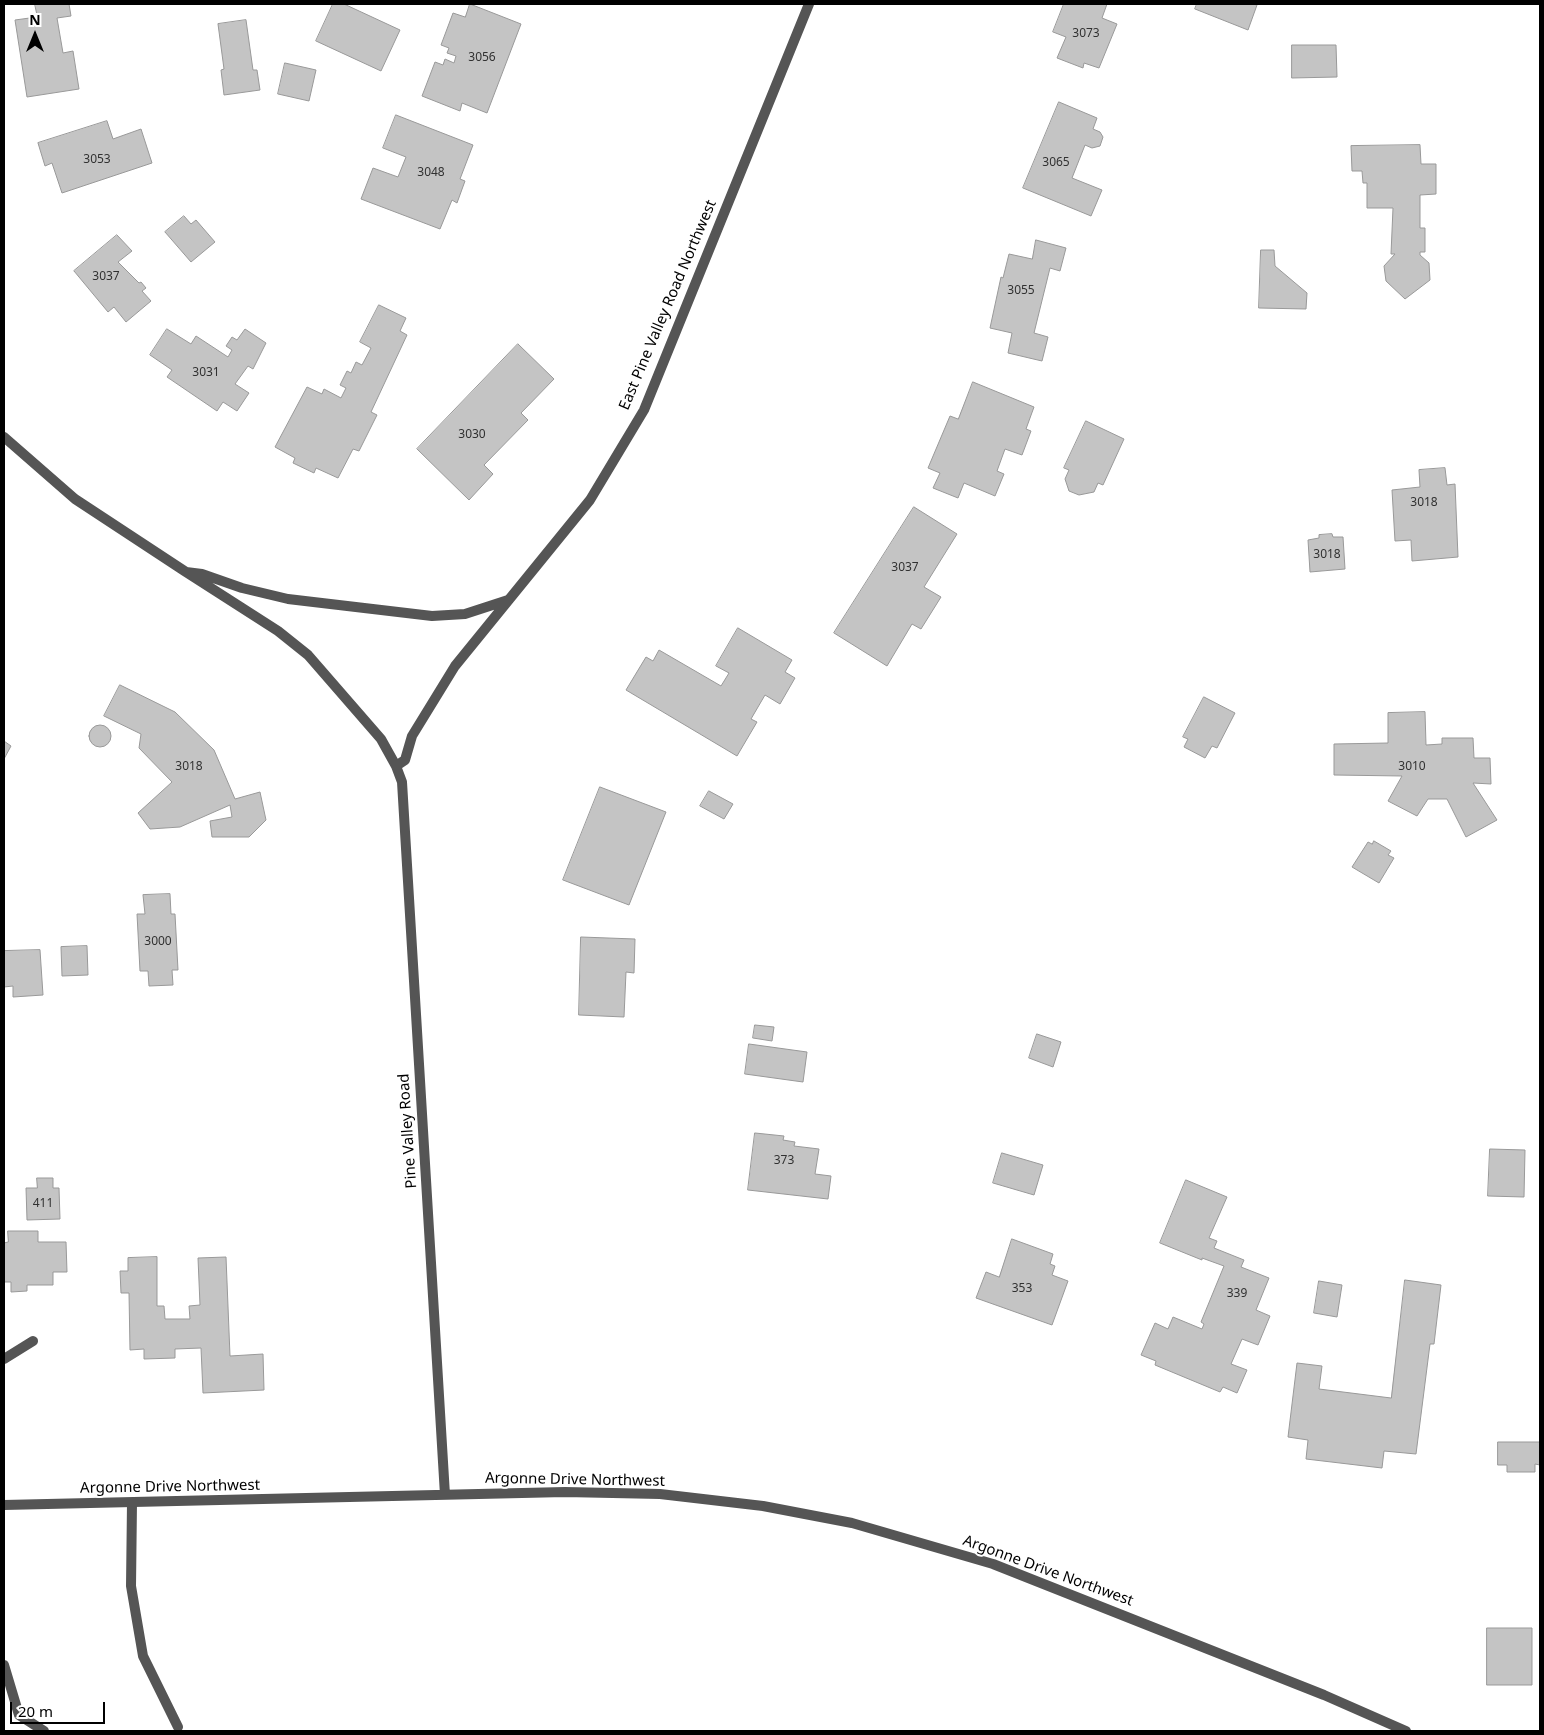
<!DOCTYPE html>
<style>
body{margin:0}
#map{position:relative;width:1544px;height:1735px;overflow:hidden;background:#fff;font-family:"Noto Sans",sans-serif}
canvas{display:block}
.frame{position:absolute;inset:0;border:5px solid #000;pointer-events:none}
.north{position:absolute;left:10px;top:10px;width:50px;height:50px;-webkit-text-stroke:4px #fff;paint-order:stroke;rotate:0deg;font-size:14px;font-weight:700;line-height:20px;text-align:center;color:#000}
.north::after{content:'';display:block;margin:auto;width:18px;height:22px;background:#000;clip-path:polygon(50% 0,100% 100%,50% 72%,0 100%)}
.scale{position:absolute;left:10px;top:1702px;width:95px;height:22px;box-sizing:border-box;border:2px solid #000;border-top:0;padding-left:6px;font-size:15px;line-height:18px;white-space:nowrap;color:#000;-webkit-text-stroke:4px #fff;paint-order:stroke}
</style>
<div id="map">
<canvas width="1544" height="1735"></canvas>
<div class="frame"></div>
<div class="north">N</div>
<div class="scale">20 m</div>
</div>
<script>
const g = document.querySelector('canvas').getContext('2d');
g.lineJoin = 'round';
function fill(path, color) { g.fillStyle = color; g.fill(path, 'evenodd'); }
function stroke(path, color, width, dash) { g.strokeStyle = color; g.lineWidth = width; g.lineCap = dash ? 'butt' : 'round'; g.setLineDash(dash || []); g.stroke(path); }
function label(font, color, halo, rows, align = 'center') {
  g.font = font + ' "Noto Sans",sans-serif'; g.lineWidth = 4; g.setLineDash([]); g.textBaseline = 'middle'; g.strokeStyle = halo; g.fillStyle = color; for (const [text, x, y, turn = 0] of rows) {
    g.save(); g.translate(x, y); g.rotate((+turn || 0) * Math.PI / 180); g.textAlign = isNaN(turn) ? turn : align; if (halo) g.strokeText(text, 0, 0); g.fillText(text, 0, 0); g.restore();
  }
}
const building = new Path2D(`
 M35,4H69L71,16L57,18L63,53L73,51L79,89L27,97L15,20L37,17Z
 M333,4H344L400,30L381,71L316,41Z
 M470,4L521,24L487,113L462,103L460,111L422,96L435,62L443,65L445,59L454,63L456,56L447,53L449,48L441,45L453,13L465,17Z
 M1064,4H1107L1102,18L1117,24L1099,68L1084,63L1083,68L1057,58L1066,37L1053,32Z
 M1197,4H1253L1257,5L1248,30L1195,9Z
 M246,20L253,70H257L260,90L224,95L221,70L224,69L218,24Z
 M1292,45H1336L1337,77L1292,78Z
 M285,63L316,70L309,101L278,94Z
 M1059,102L1097,118L1093,129L1100,132L1103,137L1100,146L1092,148L1085,145L1072,178L1102,190L1091,216L1023,188Z
 M396,115L473,145L460,179L465,181L457,203L452,200L440,229L361,199L373,168L398,177L406,157L383,148Z
 M107,121L113,139L141,129L152,163L62,193L52,163L45,166L38,143Z
 M1420,145L1421,164H1436V194L1420,195V228H1425V252H1420V255L1429,263L1430,280L1405,299L1386,281L1384,266L1395,254H1391L1393,208H1367V183H1363L1362,171H1352L1351,146Z
 M184,216L191,224L196,220L215,242L191,262L165,232Z
 M117,235L132,251L118,262L139,283L141,282L146,288L142,291L151,301L126,322L114,307L108,312L74,271Z
 M1036,240L1066,248L1060,271L1050,268L1034,333L1048,337L1042,361L1008,353L1012,333L990,328L1001,277L1003,278L1009,254L1032,259Z
 M1261,250H1274L1275,266L1307,293L1306,309L1259,308Z
 M379,305L406,318L400,331L407,335L371,412L377,415L359,451L353,449L338,478L316,468L314,473L293,463L295,458L275,447L307,387L322,394L324,389L341,398L346,388L340,385L347,371L351,373L356,362L362,365L371,348L360,342Z
 M167,329L191,344L196,336L228,357L232,350L226,346L232,337L237,340L245,329L266,343L253,369L248,366L235,384L249,393L237,411L223,402L217,411L167,377L172,370L150,355Z
 M518,344L554,379L521,413L528,420L484,465L493,474L469,500L417,449Z
 M973,382L1034,407L1026,429L1031,431L1022,455L1005,449L997,471L1004,474L995,496L964,483L958,498L933,488L940,473L928,468L950,416L958,419Z
 M1086,421L1124,439L1103,485L1098,483L1094,492L1079,495L1069,491L1065,479L1069,470L1064,468Z
 M1445,468L1447,485L1455,484L1458,557L1412,561L1411,540L1395,541L1392,490L1420,487L1419,470Z
 M914,507L957,534L924,587L941,597L921,629L912,624L887,666L834,633Z
 M1332,534L1333,537H1343L1345,569L1310,572L1308,540L1319,538V535Z
 M738,628L792,660L785,672L795,678L780,704L765,695L751,719L757,722L737,756L626,690L646,657L653,661L659,650L721,686L729,673L716,666Z
 M120,685L175,712L214,750L235,799L260,792L266,820L249,837H212L210,821L232,817L230,805L180,827L150,829L138,813L172,782L139,748L141,734L104,716Z
 M1204,697L1235,713L1217,748L1212,746L1205,758L1184,747L1188,739L1183,737Z
 M1425,712L1426,745L1442,744V738H1473L1474,758H1490L1491,784L1473,783L1497,820L1466,837L1447,799H1428L1417,816L1388,801L1402,776L1334,775V744L1388,743V713Z
 M89 736a11 11 0 1 1 22 0a11 11 0 1 1-22 0Z
 M4,741L11,746L4,759Z
 M600,787L666,812L629,905L563,880Z
 M709,791L733,804L724,819L700,806Z
 M1374,841L1391,851L1388,855L1394,858L1379,883L1352,867L1368,842L1372,844Z
 M170,894L171,914H175L178,970H172L173,985L149,986L148,971H140L137,914H145L143,895Z
 M581,937L635,939L634,973L626,972L624,1017L579,1015Z
 M87,946L88,975L62,976L61,947Z
 M40,950L43,995L13,997V986L4,987V951Z
 M755,1025L774,1027L772,1041L753,1038Z
 M1037,1034L1061,1042L1053,1067L1029,1058Z
 M749,1044L807,1052L803,1082L745,1074Z
 M755,1133L784,1136L783,1140L795,1142L794,1146L819,1149L815,1174L831,1176L828,1199L748,1190Z
 M1490,1149L1525,1150L1524,1197L1488,1196Z
 M1002,1153L1043,1165L1034,1195L993,1183Z
 M37,1178H53V1188H59L60,1219L27,1220L26,1188H37Z
 M1186,1180L1227,1197L1209,1238L1217,1241L1214,1248L1244,1260L1241,1267L1269,1278L1256,1310L1270,1316L1258,1345L1242,1339L1231,1364L1247,1370L1237,1393L1223,1387L1220,1392L1155,1365L1156,1361L1141,1355L1155,1323L1168,1329L1173,1317L1202,1329L1204,1324L1201,1322L1224,1266L1202,1258V1260L1160,1243Z
 M8,1231H38V1242H66L67,1272H53V1285H27V1291L11,1292V1282H4V1243L8,1242Z
 M1012,1239L1053,1254L1050,1264L1055,1266L1052,1275L1068,1281L1052,1325L976,1298L986,1272L999,1277Z
 M157,1257V1306H164L165,1319H190L189,1306L200,1305L198,1258L226,1257L230,1356L263,1354L264,1390L203,1393L201,1348L175,1349V1358L144,1359V1349L130,1350L129,1293H121L120,1271H128V1258Z
 M1405,1280L1441,1285L1434,1344H1430L1416,1454L1384,1451L1382,1468L1306,1459L1308,1440L1288,1437L1297,1363L1322,1366L1319,1389L1391,1398Z
 M1319,1281L1342,1285L1337,1317L1314,1313Z
 M1498,1442H1540V1465L1535,1464V1472H1507V1465H1498Z
 M1487,1628H1532V1685H1487Z`);
fill(building, '#c4c4c4');
stroke(building, '#999', 1);
stroke(new Path2D(`
 M4,1359L33,1341
 M132,1503L131,1586L143,1656L178,1727
 M4,1665L19,1715L44,1731`), '#555', 10);
stroke(new Path2D(`
 M4,437L75,499L186,572L202,574L242,588L288,599L432,616L465,614L508,600
 M186,572L278,631L308,655L381,739L396,766L402,782L445,1495
 M396,766L405,760L412,736L455,666L590,500L644,410L809,4
 M4,1505L565,1492L660,1494L763,1506L852,1523L993,1564L1324,1695L1406,1731`), '#555', 10);
label('12px', '#313131', null, [
 ["3073",1086,34],
 ["3056",482,58],
 ["3053",97,160],
 ["3065",1056,163],
 ["3048",431,173],
 ["3037",106,277],
 ["3055",1021,291],
 ["3031",206,373],
 ["3030",472,435],
 ["3018",1424,503],
 ["3018",1327,555],
 ["3037",905,568],
 ["3018",189,767],
 ["3010",1412,767],
 ["3000",158,942],
 ["373",784,1161],
 ["411",43,1204],
 ["353",1022,1289],
 ["339",1237,1294]
]);
label('15px', '#000', '#fff', [
 ["East Pine Valley Road Northwest",668,305,-67],
 ["Pine Valley Road",408,1131,-94],
 ["Argonne Drive Northwest",575,1480,1],
 ["Argonne Drive Northwest",170,1487,-1],
 ["Argonne Drive Northwest",1048,1571,20]
]);
</script>
